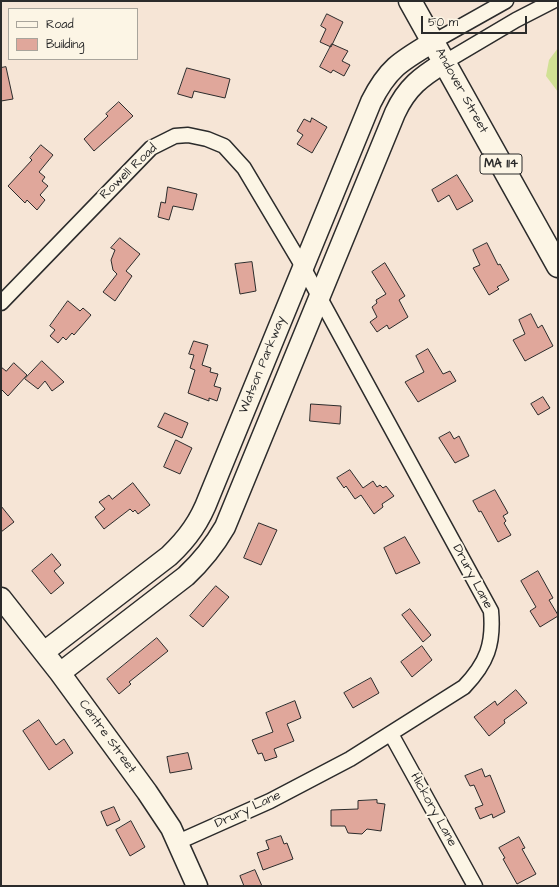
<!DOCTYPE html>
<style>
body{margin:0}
#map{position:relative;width:559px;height:887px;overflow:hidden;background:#f6e5d6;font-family:"Architects Daughter",sans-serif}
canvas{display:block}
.frame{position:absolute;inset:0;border:2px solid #2b2b2b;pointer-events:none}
.legend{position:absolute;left:8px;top:8px;width:130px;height:52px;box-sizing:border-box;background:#fcf5e5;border:1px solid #a8a49b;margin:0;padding:5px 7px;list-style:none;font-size:12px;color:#2b2b2b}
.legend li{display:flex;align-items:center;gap:8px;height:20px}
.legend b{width:20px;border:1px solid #a8a49b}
.scale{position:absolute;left:421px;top:16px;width:106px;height:18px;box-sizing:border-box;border:2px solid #2b2b2b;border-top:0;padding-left:5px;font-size:12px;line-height:14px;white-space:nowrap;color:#2b2b2b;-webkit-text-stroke:3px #fcf5e5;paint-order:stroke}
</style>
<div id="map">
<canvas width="559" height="887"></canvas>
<div class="frame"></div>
<ul class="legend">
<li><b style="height:5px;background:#fcf5e5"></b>Road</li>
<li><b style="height:11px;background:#e0a79b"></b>Building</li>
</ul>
<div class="scale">50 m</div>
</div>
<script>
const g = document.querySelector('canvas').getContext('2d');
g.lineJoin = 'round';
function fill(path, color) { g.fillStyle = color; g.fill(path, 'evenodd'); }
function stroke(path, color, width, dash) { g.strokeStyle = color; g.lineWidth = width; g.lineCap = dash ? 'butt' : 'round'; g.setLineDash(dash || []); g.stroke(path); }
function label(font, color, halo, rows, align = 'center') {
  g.font = font + ' "Architects Daughter",sans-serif'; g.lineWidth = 4; g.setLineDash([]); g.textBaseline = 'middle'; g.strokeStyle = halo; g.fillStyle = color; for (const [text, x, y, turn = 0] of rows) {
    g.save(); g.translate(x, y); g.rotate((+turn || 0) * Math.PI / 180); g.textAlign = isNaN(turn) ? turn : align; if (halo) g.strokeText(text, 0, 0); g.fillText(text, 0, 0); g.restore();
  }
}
fill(new Path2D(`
 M558,48V92L546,76L549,60Z`), '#d1e194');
const building = new Path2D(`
 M327,14L343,22L331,47L320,42L326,29L321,26Z
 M332,44L348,51L342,61L350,65L344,76L333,70L331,73L320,67Z
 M6,67L13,99L1,101V68Z
 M187,68L230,79L225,98L194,91L192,98L178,94Z
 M119,102L133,116L94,151L84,139L108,116L106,114Z
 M312,118L327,127L312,153L297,144L303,135L297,131L304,119L310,122Z
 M41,145L53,155L39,172L45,177L42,181L48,186L40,195L45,200L37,210L27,200L25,203L8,186L32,160L30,158Z
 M457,175L473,201L457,210L449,195L438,202L432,190Z
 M168,187L197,194L193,210L173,206L169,220L158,217L161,202L165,203Z
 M120,238L140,254L126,271L132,276L115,301L103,292L117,274L113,270L111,260L115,250L111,248Z
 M487,243L498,265L500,264L509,280L497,287L499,289L489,295L473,268L480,265L473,250Z
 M252,262L256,291L240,294L235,264Z
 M385,263L405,296L399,300L408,317L389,329L387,325L377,332L370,322L377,317L372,307L377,303L376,300L386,294L372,272Z
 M68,301L80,311L83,308L91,315L74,335L72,333L66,340L63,337L58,343L50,336L55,330L50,326Z
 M531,314L538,328L542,325L553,346L525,361L513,340L525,334L519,320Z
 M194,341L208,345L202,365L211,368L210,372L218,374L214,386L221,388L217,401L209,398V401L188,393L195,370L190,368L194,355L189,354Z
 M428,349L443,374L450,371L456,381L418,402L405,382L424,372L416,356Z
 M42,361L64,382L52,391L45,381L38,389L25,379Z
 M14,363L27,375L8,396L1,389V367L6,371Z
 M543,397L550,408L538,415L531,404Z
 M311,404L341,406L340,424L310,421Z
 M165,413L188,423L182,438L158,427Z
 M450,432L454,439L459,436L469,456L455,463L439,438Z
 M176,440L192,448L180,474L164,467Z
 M350,470L363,488L373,481L377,487L380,485L383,488L386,486L394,496L382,504L383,507L374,514L361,495L355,499L346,486L344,488L337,478Z
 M133,483L150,505L138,514L135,510L133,512L130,509L104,529L95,517L105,509L99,502L109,495L112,499Z
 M495,490L508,513L503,516L506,521L504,523L511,535L498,542L481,511L479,512L473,501Z
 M1,506L14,522L1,532Z
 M259,523L277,530L261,565L244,558Z
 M405,537L420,563L396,574L384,548Z
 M52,554L61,565L54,571L64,583L51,594L32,571Z
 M538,571L553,598L549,600L558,615V616L540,627L530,611L536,607L521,581Z
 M216,586L229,597L203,627L190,616Z
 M410,609L431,635L423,642L402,615Z
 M157,638L168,651L129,682L131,684L119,694L107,679Z
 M422,646L432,660L412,677L401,662Z
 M371,678L379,693L353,708L344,693Z
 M516,690L527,703L504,720L505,723L489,736L474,717L495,701L497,705Z
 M295,701L301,718L287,724L294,741L274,749L277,757L265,761L262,753L258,754L252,740L273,732L266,713Z
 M39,720L56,745L64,739L73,753L49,770L23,731Z
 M188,753L192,769L170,773L167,757Z
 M482,769L485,777L490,775L505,812L493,818L492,814L480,819L475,808L483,805L474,785L470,786L465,776Z
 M377,800V803L385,804L381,831L367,829L362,834L348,833L345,826H331V810L358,809V801Z
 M114,807L120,820L107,826L101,812Z
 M131,821L145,847L130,856L116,830Z
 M281,836L284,844L287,843L293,859L263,870L257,853L269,849L266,841Z
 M519,837L525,848L522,849L536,874L517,884L503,859L505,858L499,848Z
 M255,870L262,886H244L240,876Z`);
fill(building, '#e0a79b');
stroke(building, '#2b2b2b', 1);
const street = new Path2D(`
 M433,42L506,1
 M445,62L516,20L553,1
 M1,303L151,148L175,136L188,135L207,139L224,146L244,168L303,267L491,611C494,644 487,663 464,687L350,759L270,801L178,842
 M391,734L475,886`);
const secondary = new Path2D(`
 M1,598L60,673L147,792L171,828L197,886
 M44,652L169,556C188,538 200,521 209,497L371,102C388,68 401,61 433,42
 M60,673L186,576C202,561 214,546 225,527L395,113C407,87 421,77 445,62`);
const highway = new Path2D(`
 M410,1L558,266`);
stroke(street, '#2b2b2b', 17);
stroke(secondary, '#2b2b2b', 23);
stroke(highway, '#2b2b2b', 25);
stroke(street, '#fcf5e5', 14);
stroke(secondary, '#fcf5e5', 20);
stroke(highway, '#fcf5e5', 22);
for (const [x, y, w] of [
 [501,164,42]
]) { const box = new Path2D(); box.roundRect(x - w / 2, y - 10, w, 20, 3); g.fillStyle = '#fcf5e5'; g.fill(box); stroke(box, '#2b2b2b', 1); }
label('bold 12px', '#2b2b2b', null, [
 ["MA 114",501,164]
]);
label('13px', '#2b2b2b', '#fcf5e5', [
 ["Andover Street",461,91,61],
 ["Rowell Road",129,172,-44],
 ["Watson Parkway",263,365,-68],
 ["Drury Lane",472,577,62],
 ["Centre Street",107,737,54],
 ["Drury Lane",248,810,-25],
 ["Hickory Lane",433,810,61]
]);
</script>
